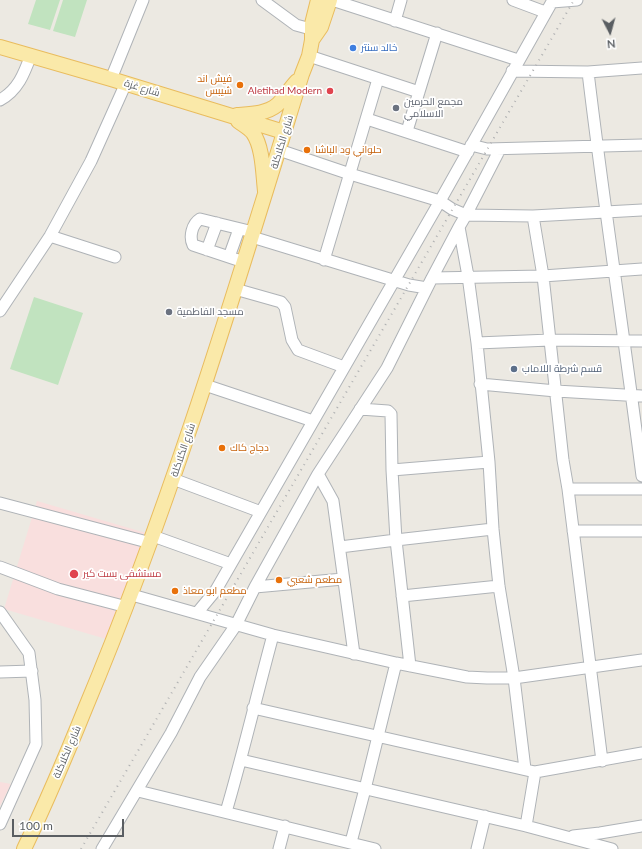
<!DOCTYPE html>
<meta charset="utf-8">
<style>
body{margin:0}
#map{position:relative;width:642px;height:849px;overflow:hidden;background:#ece9e2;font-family:Lato,sans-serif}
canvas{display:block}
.north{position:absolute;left:590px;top:12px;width:40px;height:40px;-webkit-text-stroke:3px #fff;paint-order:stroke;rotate:174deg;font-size:11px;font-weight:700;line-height:16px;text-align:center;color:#5a5e62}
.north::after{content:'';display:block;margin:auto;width:14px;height:18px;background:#5a5e62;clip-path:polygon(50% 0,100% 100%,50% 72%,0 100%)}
.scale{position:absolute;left:12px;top:819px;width:112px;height:18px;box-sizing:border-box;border:2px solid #5a5e62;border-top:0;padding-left:5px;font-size:12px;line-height:14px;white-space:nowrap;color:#5a5e62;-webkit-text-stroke:3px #fff;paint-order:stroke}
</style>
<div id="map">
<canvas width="642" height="849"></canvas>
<div class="north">N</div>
<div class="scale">100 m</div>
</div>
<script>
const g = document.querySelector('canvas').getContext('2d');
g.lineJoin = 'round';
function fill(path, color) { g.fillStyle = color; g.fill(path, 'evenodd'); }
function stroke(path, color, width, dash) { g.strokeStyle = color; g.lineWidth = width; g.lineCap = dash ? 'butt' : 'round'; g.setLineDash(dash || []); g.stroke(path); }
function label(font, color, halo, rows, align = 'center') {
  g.font = font + ' Lato,Cairo,sans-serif'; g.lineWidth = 3.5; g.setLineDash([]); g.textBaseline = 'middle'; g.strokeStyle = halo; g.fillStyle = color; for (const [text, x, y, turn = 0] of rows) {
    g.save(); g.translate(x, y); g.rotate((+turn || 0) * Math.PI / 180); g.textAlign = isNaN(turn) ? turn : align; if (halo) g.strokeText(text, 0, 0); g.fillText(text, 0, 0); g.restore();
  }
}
fill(new Path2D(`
 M37,501L146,533L113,641L4,609Z
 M0,782L11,784L0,806Z`), '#f9dfde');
fill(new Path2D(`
 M36,0H60L50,30L28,24Z
 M63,0H87L75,37L53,31Z
 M34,297L83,313L58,385L10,369Z`), '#c1e3bf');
const minor = new Path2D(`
 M262,0L296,25L318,31
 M332,0L518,60
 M513,0L545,12
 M552,2L577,0
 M395,21L401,0
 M309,56L419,92
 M512,71L588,72L642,68
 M588,72C604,207 625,341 642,476
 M111,79L143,0
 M0,100C18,90 24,74 31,55
 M367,119L468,152
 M407,131L437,33
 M471,145L487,149L642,145
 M279,150L350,174L440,201L452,209L466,215L533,216L642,210
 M533,216L543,276L563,460L568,489L602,761
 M459,227L468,276L477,343L489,462L493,529L499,586L514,678L525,769
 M50,236L115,257
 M252,237L409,285L427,288
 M207,250L217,223
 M229,257L239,229
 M324,260L378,79
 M244,262L193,245C189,237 192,224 200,219L253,232
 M432,278L543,276L642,269
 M235,289L281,302L285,307L292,340L298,350L344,367
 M0,311L50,236L91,161L126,83
 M477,343L550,340L642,341
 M480,384L556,391L642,396
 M205,385L313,421
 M360,409L388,411L391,414L392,470L396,540L410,666
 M392,470L489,462
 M318,474L333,501L354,654
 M173,479L261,512
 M568,489H642
 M0,503L151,543
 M573,531H642
 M153,536L231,564
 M340,547L396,540L493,529
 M0,567L58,589L127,607
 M255,587L343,579
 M132,595L273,635L396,663L467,677L487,678H514L642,660
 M402,596L499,586
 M0,612L29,653L35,700L36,744L0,824
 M197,613L216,590L440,201L553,0
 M0,672L32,671
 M253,708L535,772L642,753
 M241,760L526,826L612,849
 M138,791L375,849
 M226,812C243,754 257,694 273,635
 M526,826L535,772
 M573,836L600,833L642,826
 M351,842L365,789L396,663
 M102,849L171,733L200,677L236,625L255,587L318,474L387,368L432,278L459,227L466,215L500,149
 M279,849L285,826
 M477,849L485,816`);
const major = new Path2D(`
 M312,40L321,27L330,0
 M0,47L111,79L284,132
 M237,115C250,114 266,114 277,105C284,99 290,88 297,81
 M238,121C243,125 249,128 253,133C263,147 263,174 265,191
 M24,849C46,803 66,756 85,709C172,502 236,288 302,74L309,56L312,40V24L318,0`);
stroke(minor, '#afb3b7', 13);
stroke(major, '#e9bc5e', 16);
stroke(minor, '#fff', 11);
stroke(major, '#fae9a9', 14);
stroke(new Path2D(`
 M81,849L574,0`), '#b0b1b2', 2, [1, 5]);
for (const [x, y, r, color] of [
 [353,48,4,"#3f7fe0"],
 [240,85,4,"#e8710a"],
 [330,91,4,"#e0444e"],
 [396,108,4,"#6b7280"],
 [307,150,4,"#e8710a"],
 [169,312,4,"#6b7280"],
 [514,369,4,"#5c6f8a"],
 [222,448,4,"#e8710a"],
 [74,574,5,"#e0444e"],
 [279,580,4,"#e8710a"],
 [175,591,4,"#e8710a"]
]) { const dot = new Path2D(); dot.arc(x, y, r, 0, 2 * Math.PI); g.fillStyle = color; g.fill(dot); stroke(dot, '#fff', 1.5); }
label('10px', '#366cbe', '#fff', [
 ["خالد سنتر",361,48]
], 'left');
label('10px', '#c56008', '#fff', [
 ["فيش اند",232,79,"right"],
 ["شيبس",232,91,"right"],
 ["حلواني ود الباشا",315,150],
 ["دجاج كاك",230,448],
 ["مطعم شعبي",287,580],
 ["مطعم ابو معاذ",183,591]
], 'left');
label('10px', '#5a5e62', '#fff', [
 ["شارع غزة",142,88,17],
 ["شارع الكلاكلة",282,142,-73],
 ["شارع الكلاكلة",183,450,-71],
 ["شارع الكلاكلة",67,752,-67]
]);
label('10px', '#be3a42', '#fff', [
 ["Aletihad Modern",322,91],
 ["مستشفى بست كير",83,574,"left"]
], 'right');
label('10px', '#5b616d', '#fff', [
 ["مجمع الحرمين",404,102],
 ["الاسلامي",404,114],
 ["مسجد الفاطمية",177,312]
], 'left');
label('10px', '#4e5e75', '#fff', [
 ["قسم شرطة اللاماب",522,369]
], 'left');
</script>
